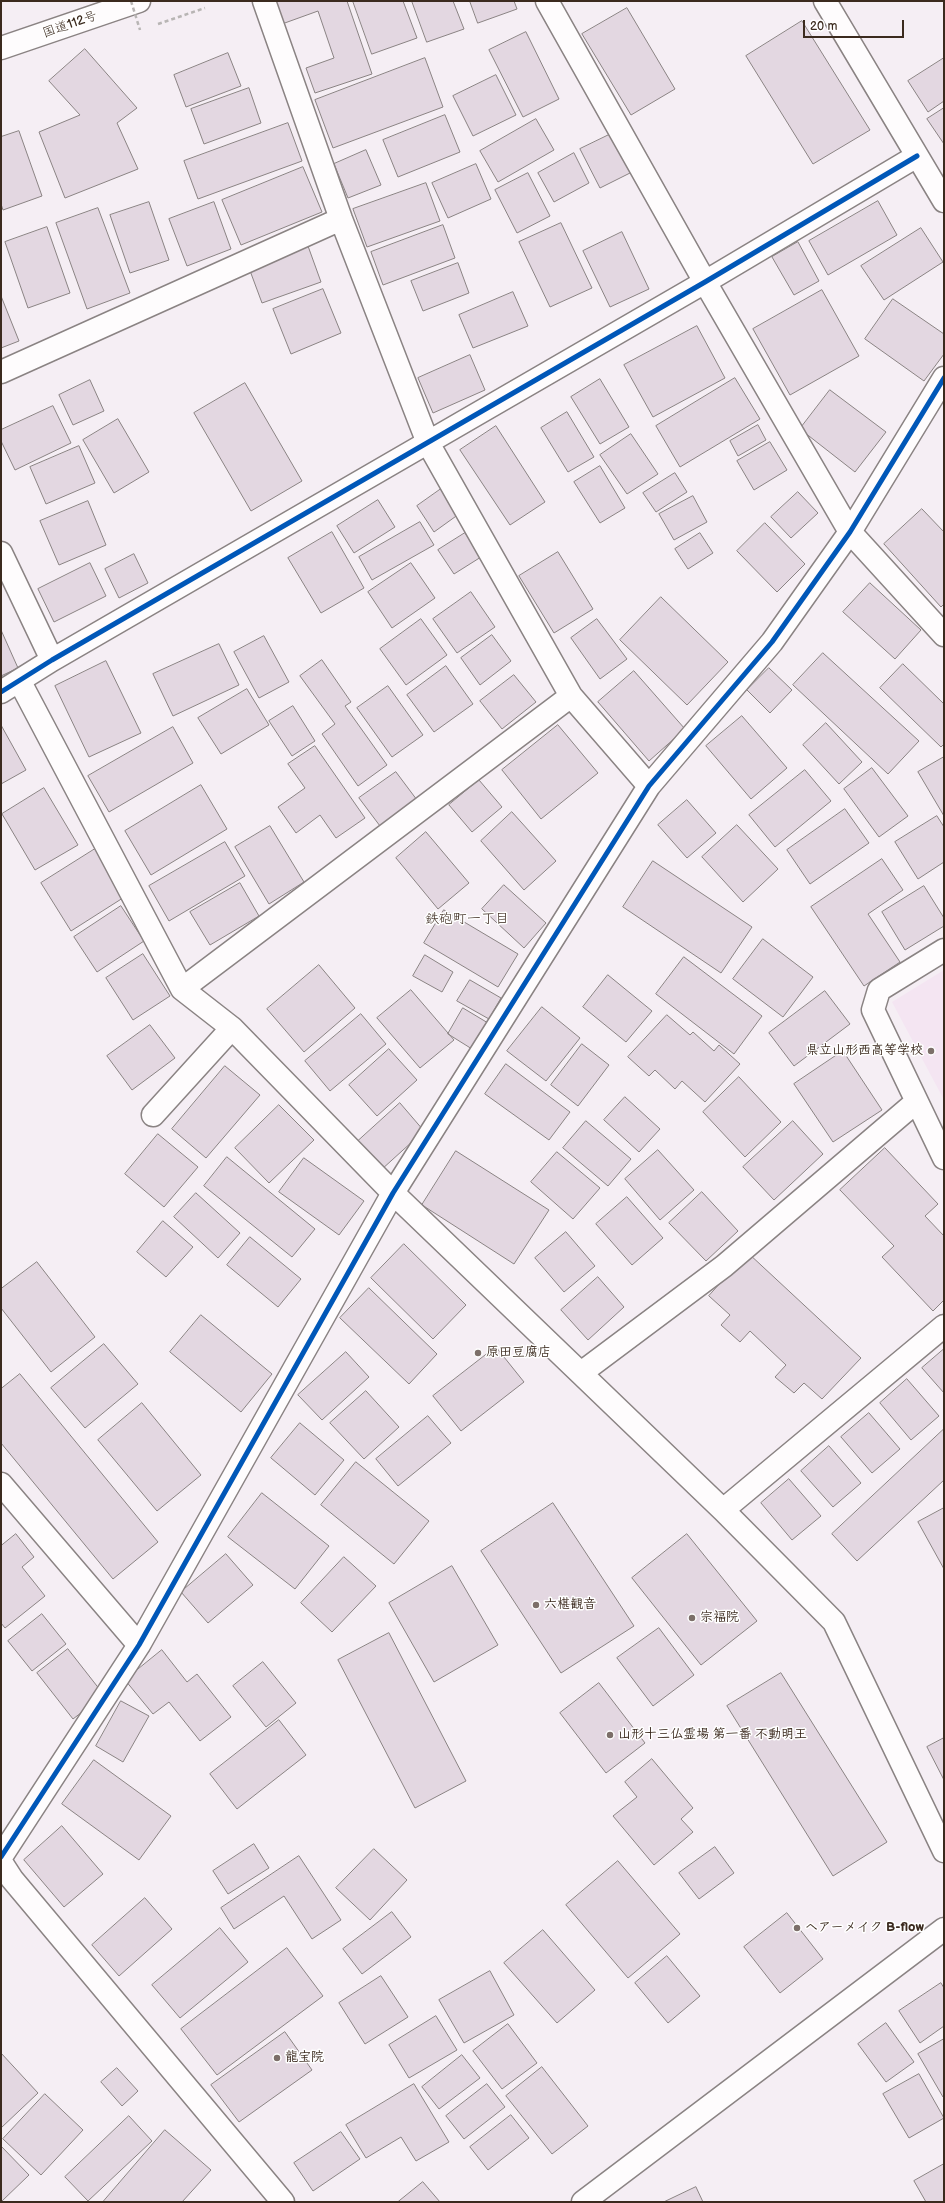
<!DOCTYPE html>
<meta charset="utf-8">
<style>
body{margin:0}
#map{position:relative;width:945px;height:2203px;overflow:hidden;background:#f5eef4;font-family:"Balsamiq Sans",sans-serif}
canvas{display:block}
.frame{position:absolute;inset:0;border:2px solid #3b2a1e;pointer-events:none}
.scale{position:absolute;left:803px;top:20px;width:101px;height:18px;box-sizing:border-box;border:2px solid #3b2a1e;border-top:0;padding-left:5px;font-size:12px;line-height:14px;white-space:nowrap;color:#3b2a1e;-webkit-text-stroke:3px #fff;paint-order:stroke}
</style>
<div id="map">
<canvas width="945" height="2203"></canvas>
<div class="frame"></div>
<div class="scale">20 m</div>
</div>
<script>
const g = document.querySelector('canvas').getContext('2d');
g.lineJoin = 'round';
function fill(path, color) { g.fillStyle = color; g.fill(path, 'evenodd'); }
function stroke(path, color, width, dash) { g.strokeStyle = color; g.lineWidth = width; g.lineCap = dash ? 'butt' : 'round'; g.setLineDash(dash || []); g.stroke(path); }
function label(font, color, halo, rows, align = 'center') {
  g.font = font + ' "Balsamiq Sans","Klee One",sans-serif'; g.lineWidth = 3; g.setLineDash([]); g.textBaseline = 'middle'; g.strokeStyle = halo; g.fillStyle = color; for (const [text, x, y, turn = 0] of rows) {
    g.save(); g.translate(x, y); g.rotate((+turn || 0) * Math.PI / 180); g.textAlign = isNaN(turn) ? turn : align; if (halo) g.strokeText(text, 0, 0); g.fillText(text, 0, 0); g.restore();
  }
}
fill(new Path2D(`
 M944,970V1100L892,1002Z`), '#f4e5f2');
const building = new Path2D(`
 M275,1H347L372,74L315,93L306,68L334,58L318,11L282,24Z
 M353,1H403L417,38L372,54Z
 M412,1H453L464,29L427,42Z
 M470,1H514L517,9L478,23Z
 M627,8L675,89L631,115L582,34Z
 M802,21L870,130L813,164L746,56Z
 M526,32L559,99L523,117L489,50Z
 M85,49L137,108L117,123L138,169L65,198L39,132L80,115L49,81Z
 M228,53L241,86L186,107L174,75Z
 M425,58L443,107L333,148L315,100Z
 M944,58V101L928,112L908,81Z
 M496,75L516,115L473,136L453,96Z
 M249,88L261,123L204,144L191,109Z
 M944,108V144L927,119Z
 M445,115L460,152L398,177L383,140Z
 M536,119L554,150L498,182L480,151Z
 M288,123L302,161L198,199L184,161Z
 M19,131L42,196L3,210L1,204V137Z
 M613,133L632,172L600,188L580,149Z
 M366,150L381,185L348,198L334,164Z
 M574,153L589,183L554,202L538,173Z
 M476,164L491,199L448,218L432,183Z
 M303,167L322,212L241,245L222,200Z
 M528,173L550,216L517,233L495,190Z
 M426,183L440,221L367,247L353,209Z
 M878,201L897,235L828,275L809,241Z
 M149,202L169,260L130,273L110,215Z
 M214,202L231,249L187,266L169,219Z
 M98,208L130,293L87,309L56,223Z
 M561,223L592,288L550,307L519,242Z
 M443,225L455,258L383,285L371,252Z
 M47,227L70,293L28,308L5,242Z
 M921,228L943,262L884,300L861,266Z
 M622,232L649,289L610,307L583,251Z
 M798,242L819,281L794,295L772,257Z
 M308,246L321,282L262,303L249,268Z
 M458,263L469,293L423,311L411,281Z
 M323,289L341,333L291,354L273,309Z
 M822,290L859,356L790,395L753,329Z
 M513,292L528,326L473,348L459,315Z
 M1,296L19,341L1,348Z
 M893,299L944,334V354L924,381L865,339Z
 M697,326L725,378L653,417L624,365Z
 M470,355L485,390L433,413L418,378Z
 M735,378L760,419L680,467L656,426Z
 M600,379L629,427L600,444L571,397Z
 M90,380L104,411L73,425L59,395Z
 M245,383L302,481L251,511L194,413Z
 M830,390L886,432L855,472L800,429Z
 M53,406L71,443L15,470L1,441V430Z
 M567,412L594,457L568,472L541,428Z
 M118,419L149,472L114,493L83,440Z
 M758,425L766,440L738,456L730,441Z
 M496,426L545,502L510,525L460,450Z
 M631,434L658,474L627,494L600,455Z
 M770,442L787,470L754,490L737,461Z
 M79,446L95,483L46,504L30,467Z
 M600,466L625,508L600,523L574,482Z
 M675,473L687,492L656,512L643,493Z
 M441,489L459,514L434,532L417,506Z
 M798,492L818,513L791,538L771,517Z
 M693,496L707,522L674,540L659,514Z
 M378,500L395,527L354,553L337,526Z
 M88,501L106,545L59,565L40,521Z
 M922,509L944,532V604L941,607L884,544Z
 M420,522L434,545L372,580L359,557Z
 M765,523L805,564L777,592L737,551Z
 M332,532L364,588L321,613L288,558Z
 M465,533L481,557L454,574L438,550Z
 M700,533L713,553L688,569L675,549Z
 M558,552L593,609L554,633L519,576Z
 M134,554L148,583L119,598L105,569Z
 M90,563L106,596L54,622L38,589Z
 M411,563L435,598L392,628L368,592Z
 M870,583L921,630L895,659L843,612Z
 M471,592L495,627L457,653L433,619Z
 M661,597L728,662L687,705L620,640Z
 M421,619L447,655L406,685L380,649Z
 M597,619L627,659L600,679L571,638Z
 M1,630L18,668L1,676Z
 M492,635L511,661L480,685L461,658Z
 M264,636L289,682L259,698L234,652Z
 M219,644L239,685L173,716L153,674Z
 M823,653L919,741L888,774L793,685Z
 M322,660L351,702L345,706L387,765L358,786L322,734L335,724L300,676Z
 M106,661L141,733L89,757L55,686Z
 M903,664L944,704V744L941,747L880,688Z
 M446,666L473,704L434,732L407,695Z
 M769,668L792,690L770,713L747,690Z
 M634,671L685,729L649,761L598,702Z
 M514,675L536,702L502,729L480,701Z
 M388,686L423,735L392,757L357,708Z
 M247,689L269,725L221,754L198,718Z
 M293,706L315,741L292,756L269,721Z
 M742,716L787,768L751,799L706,746Z
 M826,723L862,762L839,784L803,745Z
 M1,725L26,770L1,784Z
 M558,725L598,773L541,819L502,770Z
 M173,727L193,763L109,812L88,776Z
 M315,746L365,818L336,838L320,815L296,833L278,807L305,788L288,764Z
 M944,757V816L918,772Z
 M872,768L908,816L879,837L844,789Z
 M805,770L831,801L775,847L749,815Z
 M396,772L417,800L380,826L359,798Z
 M479,780L502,807L472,832L449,805Z
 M201,785L227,829L151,875L125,831Z
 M44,788L78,845L35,870L2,814Z
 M687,800L716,833L687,858L658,825Z
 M845,809L869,843L810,884L787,850Z
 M512,812L556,861L524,890L481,841Z
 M937,816L944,827V862L918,879L895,842Z
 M737,825L778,869L743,902L702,857Z
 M270,826L304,882L269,904L235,847Z
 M426,832L469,883L438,909L396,858Z
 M225,842L245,876L169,921L149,886Z
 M95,849L126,896L71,931L41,883Z
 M882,859L903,890L868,914L900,962L864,986L811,907Z
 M653,861L752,927L721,973L623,907Z
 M240,883L259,916L210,945L190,912Z
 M504,885L546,923L524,948L482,909Z
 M924,886L944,918V926L905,950L882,912Z
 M121,906L144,941L97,972L74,937Z
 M444,910L518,954L498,987L424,943Z
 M763,939L813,977L783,1017L733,979Z
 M143,954L170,996L133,1020L106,978Z
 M425,955L453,972L442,992L413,976Z
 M684,957L762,1016L734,1054L656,994Z
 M319,965L355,1008L304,1052L267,1009Z
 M608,975L652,1011L626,1042L583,1007Z
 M470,980L501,998L489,1019L457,1001Z
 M411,990L454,1040L420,1068L377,1018Z
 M825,991L850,1024L794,1066L769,1033Z
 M542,1007L580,1038L546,1081L507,1051Z
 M463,1008L488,1023L472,1049L448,1034Z
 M361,1014L386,1044L330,1091L305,1061Z
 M667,1015L690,1035L693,1032L714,1051L719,1045L740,1064L705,1102L682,1081L675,1089L655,1070L649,1076L628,1057Z
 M150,1025L175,1058L132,1090L107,1056Z
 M582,1044L609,1065L578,1106L551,1085Z
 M389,1049L417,1080L377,1116L349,1085Z
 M843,1051L882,1110L833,1142L794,1084Z
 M506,1064L570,1112L549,1140L485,1094Z
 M225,1066L260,1095L206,1158L172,1129Z
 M739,1077L781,1122L745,1157L703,1112Z
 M625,1097L660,1129L639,1152L604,1120Z
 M400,1103L424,1131L381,1170L357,1142Z
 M279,1105L314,1140L269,1183L235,1148Z
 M586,1121L631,1159L608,1186L563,1148Z
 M793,1121L823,1154L774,1200L743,1167Z
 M158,1134L198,1167L164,1207L125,1174Z
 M885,1148L938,1204L925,1216L944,1236V1300L933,1311L882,1257L894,1246L840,1190Z
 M658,1150L694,1190L660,1220L625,1179Z
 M456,1151L549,1210L514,1264L422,1205Z
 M557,1152L600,1188L573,1219L531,1182Z
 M227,1157L315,1229L292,1257L204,1186Z
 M304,1158L364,1201L339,1235L279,1192Z
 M702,1192L738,1231L706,1261L669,1223Z
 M196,1193L240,1233L218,1258L174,1217Z
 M627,1197L663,1238L632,1265L596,1224Z
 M163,1221L193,1247L166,1277L137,1252Z
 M566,1232L595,1266L564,1292L535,1258Z
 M250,1237L301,1279L278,1307L227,1265Z
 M404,1244L466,1305L433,1339L371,1278Z
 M748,1253L861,1358L822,1399L804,1383L794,1393L775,1377L786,1365L750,1331L740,1342L721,1325L730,1315L709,1296Z
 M37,1262L95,1337L51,1372L1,1308V1289Z
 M598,1277L624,1307L588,1340L561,1310Z
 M369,1288L437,1354L409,1384L340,1318Z
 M201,1315L272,1374L241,1412L170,1352Z
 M104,1344L138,1384L85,1428L51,1388Z
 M496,1347L524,1382L461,1431L433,1396Z
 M944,1349V1393L922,1368Z
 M346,1352L369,1377L322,1420L298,1395Z
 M20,1374L158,1542L113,1579L1,1443V1389Z
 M907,1379L939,1416L911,1440L880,1403Z
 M366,1391L399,1427L364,1459L330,1423Z
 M142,1403L201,1475L157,1511L98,1440Z
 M869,1413L900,1449L872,1473L841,1437Z
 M428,1416L451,1443L398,1486L376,1459Z
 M300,1423L344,1460L315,1495L271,1458Z
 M944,1429V1480L857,1561L832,1534Z
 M829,1446L861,1483L833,1507L801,1471Z
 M356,1462L429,1521L394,1564L321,1505Z
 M789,1479L821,1516L792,1540L761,1503Z
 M262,1493L329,1546L295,1589L228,1537Z
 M553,1503L634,1626L561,1673L481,1551Z
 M944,1508V1569L918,1522Z
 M16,1534L34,1557L22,1567L45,1596L5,1628L1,1623V1546Z
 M687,1534L757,1621L701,1665L632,1578Z
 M226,1554L253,1585L208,1623L181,1592Z
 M344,1557L376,1586L332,1632L301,1603Z
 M452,1566L498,1645L434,1682L389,1603Z
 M42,1614L66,1644L32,1671L8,1641Z
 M659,1628L694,1675L653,1706L617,1658Z
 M389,1633L466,1781L415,1808L338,1660Z
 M68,1649L104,1695L73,1719L37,1673Z
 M162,1650L187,1682L197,1674L231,1717L200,1741L169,1702L153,1714L125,1680Z
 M263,1662L296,1703L266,1727L233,1686Z
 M781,1673L887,1842L833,1876L727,1706Z
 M599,1683L645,1743L606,1773L560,1713Z
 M121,1701L149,1716L123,1762L96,1746Z
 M279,1720L306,1755L237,1809L210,1774Z
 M944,1738V1780L927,1747Z
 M652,1759L693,1808L681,1819L693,1832L654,1865L613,1816L637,1797L625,1782Z
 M94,1760L171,1816L139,1860L62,1804Z
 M62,1826L103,1874L64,1907L24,1860Z
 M254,1844L269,1868L228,1894L213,1871Z
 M715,1847L734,1873L699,1899L679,1873Z
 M374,1849L407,1880L370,1920L336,1888Z
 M299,1856L341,1920L312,1939L284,1896L234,1929L221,1908Z
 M618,1861L680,1934L628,1978L566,1905Z
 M145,1898L172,1929L119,1976L92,1945Z
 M392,1912L411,1937L362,1974L343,1949Z
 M787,1913L823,1959L780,1993L744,1947Z
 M220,1928L248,1962L180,2018L152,1985Z
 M543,1930L595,1990L557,2023L504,1963Z
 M287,1948L323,1996L217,2075L181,2029Z
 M667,1956L700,1996L668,2023L635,1983Z
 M490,1971L514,2015L464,2043L439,2000Z
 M381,1976L408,2017L365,2044L339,2003Z
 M941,1983L944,1988V2026L920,2043L899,2011Z
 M436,2016L457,2050L409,2078L389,2045Z
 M886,2023L914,2062L886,2082L858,2044Z
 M508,2024L537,2063L502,2089L473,2051Z
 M285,2032L312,2070L239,2122L211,2085Z
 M944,2039V2097H943L918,2054Z
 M1,2053L38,2093L1,2128Z
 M462,2055L480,2078L439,2109L422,2087Z
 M542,2067L588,2126L552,2154L506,2096Z
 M117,2068L138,2091L122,2106L101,2082Z
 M919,2074L944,2118L909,2138L883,2094Z
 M414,2084L449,2142L416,2161L401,2137L366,2158L346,2125Z
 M487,2084L505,2107L464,2139L446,2116Z
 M45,2094L83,2130L41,2175L3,2139Z
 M511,2115L529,2138L488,2170L470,2147Z
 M129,2116L152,2141L88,2201L65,2177Z
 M165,2130L211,2170L182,2202H103Z
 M341,2132L360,2159L313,2191L294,2163Z
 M1,2146L29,2175L1,2202Z
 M944,2164V2202H926L914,2181Z
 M423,2182L440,2202H398Z
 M696,2187L703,2202H664Z`);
fill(building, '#e3d7e1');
stroke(building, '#8a8383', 1);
const minor = new Path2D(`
 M264,1L341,219L428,443L571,696L649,786
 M547,1L705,282L850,532L944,635
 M825,1L944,201
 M1,372L341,219
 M1,553L52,660
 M20,682L182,989
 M1,692L52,660L705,282L917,156
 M571,696L182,989L232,1028L393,1193L723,1510L834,1622L944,1851
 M944,950L879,990L873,1010L944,1158
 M153,1115L232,1028
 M581,1373L724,1266L916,1102
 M1,1484L139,1645
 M723,1510L944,1326
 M1,1857L139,1645L393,1193L649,786L772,642L850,532L944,378
 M1,1862L12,1879L283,2202
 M583,2202L944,1929`);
const highway = new Path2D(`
 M1,48L139,1`);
stroke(minor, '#8a8383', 25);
stroke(highway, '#8a8383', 25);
stroke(new Path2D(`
 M158,24L205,8`), '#b8b5b4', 2.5, [4, 3]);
stroke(minor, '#fefcfd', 22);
stroke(highway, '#fefcfd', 22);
stroke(new Path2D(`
 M131,1L140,30`), '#b8b5b4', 2.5, [4, 3]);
stroke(new Path2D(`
 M1,692L52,660L705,282L917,156
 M1,1857L139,1645L393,1193L649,786L772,642L850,532L944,378`), '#0057b8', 5);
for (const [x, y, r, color] of [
 [931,1051,4,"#7c6f69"],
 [478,1353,4,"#7c6f69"],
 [536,1605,4,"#7c6f69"],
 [692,1618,4,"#7c6f69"],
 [610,1735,4,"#7c6f69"],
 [797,1928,4,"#7c6f69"],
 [277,2058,4,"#7c6f69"]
]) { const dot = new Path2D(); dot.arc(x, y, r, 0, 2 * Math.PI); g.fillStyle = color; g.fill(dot); stroke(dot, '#fff', 1.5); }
label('13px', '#3b2a1e', '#fff', [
 ["国道112号",70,25,-19]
]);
label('bold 13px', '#3b2a1e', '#fff', [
 ["県立山形西高等学校",923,1051,"right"],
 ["原田豆腐店",486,1353],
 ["六椹観音",544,1605],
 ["宗福院",700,1618],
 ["山形十三仏霊場 第一番 不動明王",618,1735],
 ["ヘアーメイク B-flow",805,1928],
 ["龍宝院",285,2058]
], 'left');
label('14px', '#3b2a1e', '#fff', [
 ["鉄砲町一丁目",467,919]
]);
</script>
